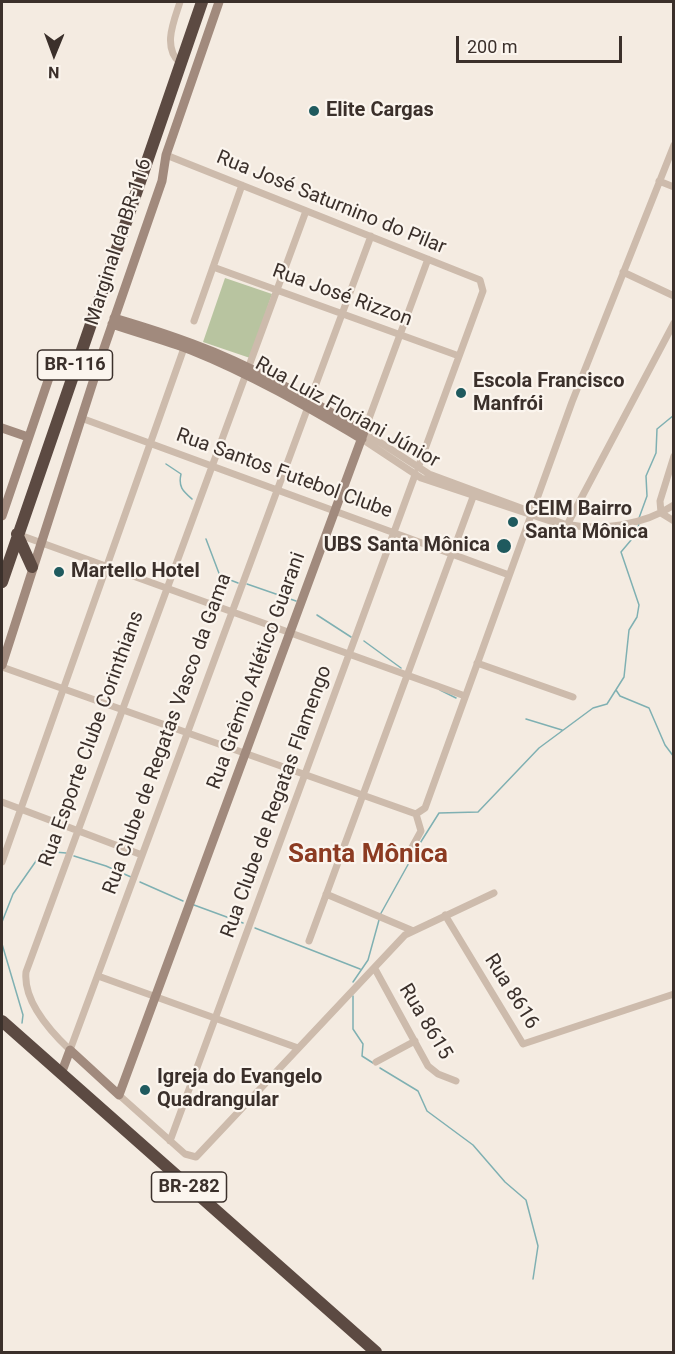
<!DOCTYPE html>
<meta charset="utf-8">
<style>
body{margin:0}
#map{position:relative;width:675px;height:1354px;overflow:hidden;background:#f4ebe1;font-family:Roboto,sans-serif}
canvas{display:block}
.frame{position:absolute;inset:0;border:3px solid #3b302b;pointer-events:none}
.north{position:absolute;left:24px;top:24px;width:60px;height:60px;-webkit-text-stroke:4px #fbf5ee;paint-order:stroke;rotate:181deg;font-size:16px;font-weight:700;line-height:24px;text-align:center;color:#3b302b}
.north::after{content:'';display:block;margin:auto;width:21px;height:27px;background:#3b302b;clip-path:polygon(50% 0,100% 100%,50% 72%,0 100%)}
.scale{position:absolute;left:456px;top:36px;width:166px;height:27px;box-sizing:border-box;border:3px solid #3b302b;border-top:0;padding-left:8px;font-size:18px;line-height:21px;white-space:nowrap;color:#3b302b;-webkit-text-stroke:4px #fbf5ee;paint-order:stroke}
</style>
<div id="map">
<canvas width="675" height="1354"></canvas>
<div class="frame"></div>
<div class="north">N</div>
<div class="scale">200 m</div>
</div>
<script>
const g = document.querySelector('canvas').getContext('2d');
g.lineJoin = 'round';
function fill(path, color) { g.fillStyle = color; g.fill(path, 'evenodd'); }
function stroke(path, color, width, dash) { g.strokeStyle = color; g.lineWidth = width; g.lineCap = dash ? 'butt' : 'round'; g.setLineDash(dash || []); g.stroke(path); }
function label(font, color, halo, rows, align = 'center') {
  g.font = font + ' Roboto,sans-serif'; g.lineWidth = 4.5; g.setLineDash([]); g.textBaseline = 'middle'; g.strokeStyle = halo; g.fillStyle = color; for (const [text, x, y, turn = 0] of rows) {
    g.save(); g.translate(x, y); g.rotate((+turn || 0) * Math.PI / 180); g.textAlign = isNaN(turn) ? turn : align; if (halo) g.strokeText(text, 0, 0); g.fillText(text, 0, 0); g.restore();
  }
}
fill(new Path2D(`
 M225,278L272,294L250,358L203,342Z`), '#b8c4a0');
stroke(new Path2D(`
 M166,464L181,474C178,487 183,491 192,499
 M639,518L647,496L646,476L656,453L657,429L674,415
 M206,539L220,576L238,583
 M247,584L296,601
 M317,615L351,637
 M364,641L401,668
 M440,690L456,698
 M616,690L620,696L649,708L665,745L674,757
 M526,719L562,730
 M417,848L439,813L478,812L539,748L593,708L607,704L624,677L629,630L637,617L639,605L621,552L637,533L639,523
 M74,856L106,866L131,877
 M140,882L183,901
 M194,905L243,923
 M380,915L410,861
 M2,922L13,894L43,851L66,853
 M255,928L360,969
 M2,944L23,1015L22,1023
 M353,982L368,960L379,920
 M353,996V1029L363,1044L362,1056L373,1063
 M380,1068L418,1091L427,1111L473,1145L505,1182L526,1200L538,1246L533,1279`), '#7fb0b2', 1.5);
stroke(new Path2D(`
 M180,2C174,21 162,47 180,63
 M166,155L480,280L483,291L418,468
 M659,181L674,187
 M306,211L26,972C23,1001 50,1031 70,1050L308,407
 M428,259L364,432L429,474L567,525
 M213,267L459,356
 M623,272L674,296
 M194,321L242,185
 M310,400L371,236
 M81,418L509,575
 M362,439L421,478L553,522
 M661,513L660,501L674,456
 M661,513L674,521
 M564,524C600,531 643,526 674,505
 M567,525L674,323
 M17,534L465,696
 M477,663L573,697
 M2,667L416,814
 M2,802L142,855
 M416,814L425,808L572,402L674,145
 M410,851L421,831L416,814
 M2,862L184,348
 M326,894L411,930
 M445,915L523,1044L674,994
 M309,941L473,497
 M375,969L428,1066L438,1074L456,1081
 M98,976L298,1048
 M376,1062L415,1041
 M119,1095L185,1154L196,1157L405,935L494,893
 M170,1141L415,475`), '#cdbbac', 7);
stroke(new Path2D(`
 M112,324C138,333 165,340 191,350C251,374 306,406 362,439
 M2,428L28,437
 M2,516L53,366L62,360H77
 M2,665L102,354L162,181L166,155L219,2
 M61,1074L70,1050L119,1095L364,432C309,399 253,366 193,344C167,334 141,326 114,318`), '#a18a7d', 9);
stroke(new Path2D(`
 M17,534L32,567
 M2,582L202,2
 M2,1021L376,1352`), '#5c4a42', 12);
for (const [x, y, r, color] of [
 [314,111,6,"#1f5a5e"],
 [461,393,6,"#1f5a5e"],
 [513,522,6,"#1f5a5e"],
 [504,546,8,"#1f5a5e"],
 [59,572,6,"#1f5a5e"],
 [145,1090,6,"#1f5a5e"]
]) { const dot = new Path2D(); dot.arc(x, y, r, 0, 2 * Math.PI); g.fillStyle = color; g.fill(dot); stroke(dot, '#fbf5ee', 2); }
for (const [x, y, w] of [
 [75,365,75],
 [189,1187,75]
]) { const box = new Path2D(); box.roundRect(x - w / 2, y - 15, w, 30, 4.5); g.fillStyle = '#fbf5ee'; g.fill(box); stroke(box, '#3b302b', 1.5); }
label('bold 18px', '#3b302b', null, [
 ["BR-116",75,365],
 ["BR-282",189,1187]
]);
label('bold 20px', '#3b302b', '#fbf5ee', [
 ["Elite Cargas",326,111],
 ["Escola Francisco",473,382],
 ["Manfrói",473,405],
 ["CEIM Bairro",525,510],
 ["Santa Mônica",525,533],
 ["UBS Santa Mônica",490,546,"right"],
 ["Martello Hotel",71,572],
 ["Igreja do Evangelo",157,1078],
 ["Quadrangular",157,1101]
], 'left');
label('20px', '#3b302b', '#fbf5ee', [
 ["Rua José Saturnino do Pilar",331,203,22],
 ["Marginal da BR-116",119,242,-72],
 ["Rua José Rizzon",342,296,20],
 ["Rua Luiz Floriani Júnior",347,413,29],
 ["Rua Santos Futebol Clube",284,474,20],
 ["Rua Grêmio Atlético Guarani",257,671,-70],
 ["Rua Clube de Regatas Vasco da Gama",168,734,-70],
 ["Rua Esporte Clube Corinthians",92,739,-70],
 ["Rua Clube de Regatas Flamengo",277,802,-70],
 ["Rua 8616",511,992,58],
 ["Rua 8615",425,1022,59]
]);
label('bold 26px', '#8c3b22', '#fbf5ee', [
 ["Santa Mônica",368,855]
]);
</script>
